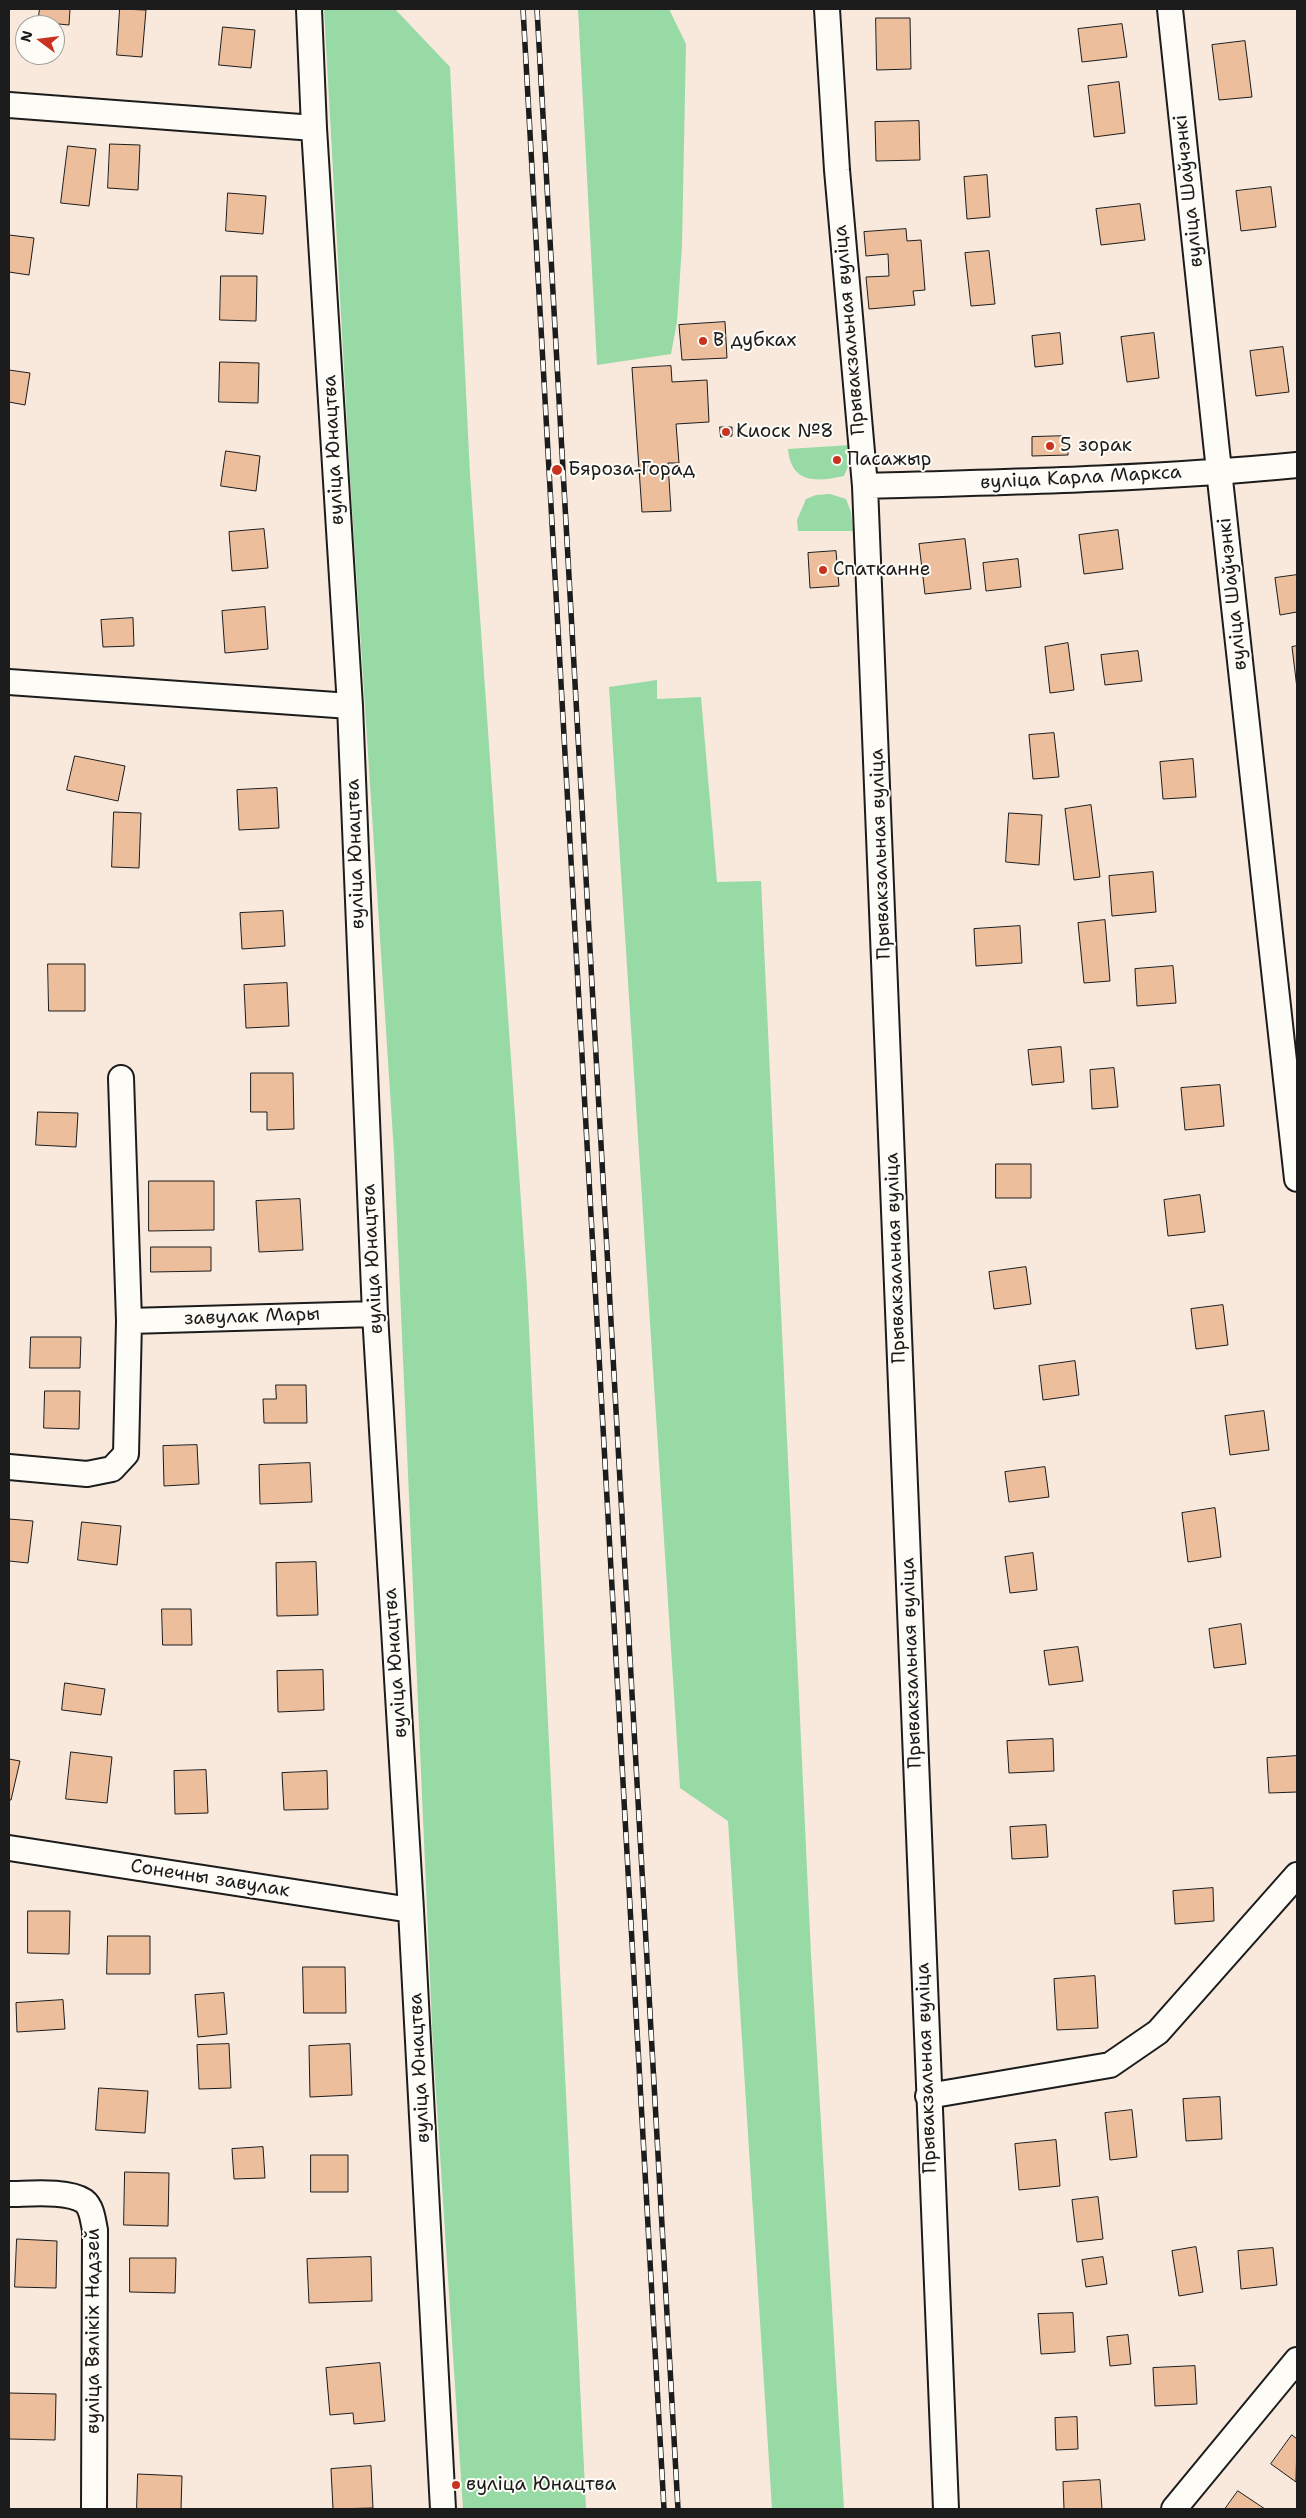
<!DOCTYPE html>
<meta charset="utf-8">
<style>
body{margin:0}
#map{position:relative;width:1306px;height:2518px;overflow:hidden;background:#f8e9dc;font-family:"Shantell Sans",sans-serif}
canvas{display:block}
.frame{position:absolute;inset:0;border:10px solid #1c1c1c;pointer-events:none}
.north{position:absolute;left:15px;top:15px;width:50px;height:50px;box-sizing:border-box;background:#fdfcf7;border:1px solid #a3a29f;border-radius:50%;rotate:285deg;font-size:14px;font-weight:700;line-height:20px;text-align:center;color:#1c1c1c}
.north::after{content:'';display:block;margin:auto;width:18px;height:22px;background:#c8321e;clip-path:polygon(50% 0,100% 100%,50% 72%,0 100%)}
</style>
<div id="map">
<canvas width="1306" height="2518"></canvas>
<div class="frame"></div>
<div class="north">N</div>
</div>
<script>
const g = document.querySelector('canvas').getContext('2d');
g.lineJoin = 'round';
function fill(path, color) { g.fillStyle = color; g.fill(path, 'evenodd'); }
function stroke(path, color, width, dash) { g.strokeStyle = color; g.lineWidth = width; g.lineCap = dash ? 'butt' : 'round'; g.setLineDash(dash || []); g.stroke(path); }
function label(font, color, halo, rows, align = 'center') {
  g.font = font + ' "Shantell Sans",sans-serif'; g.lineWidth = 4; g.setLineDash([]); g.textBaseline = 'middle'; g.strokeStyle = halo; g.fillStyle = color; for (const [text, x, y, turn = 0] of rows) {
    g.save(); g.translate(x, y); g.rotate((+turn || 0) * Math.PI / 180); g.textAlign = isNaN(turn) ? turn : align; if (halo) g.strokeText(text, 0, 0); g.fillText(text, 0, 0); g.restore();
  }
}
fill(new Path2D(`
 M324,9H395L450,67L470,474L527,1287L586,2509H463L433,2047L394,1153L350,477Z
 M578,9H669L686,44L682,245L677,322L671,354L597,365Z
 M850,445L849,464L844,476C817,482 791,484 788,449Z
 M830,494L846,499L851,512L853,531H798L797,520L806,499L816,495Z
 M657,680V699L701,697L717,882L761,881L811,1955L844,2509H772L728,1821L680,1788L609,687Z`), '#97daa6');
const building = new Path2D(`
 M40,9H70L69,25L38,22Z
 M120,9L146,10L142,57L117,55Z
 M876,18H910L911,69L877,70Z
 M1122,24L1127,57L1082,62L1078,29Z
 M223,27L255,30L251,68L219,65Z
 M1245,41L1252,97L1219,100L1212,45Z
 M1119,82L1125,133L1094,137L1088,86Z
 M919,121L920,160L876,161L875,122Z
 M110,144L140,145L138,190L108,188Z
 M68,146L96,149L89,206L61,203Z
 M987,175L990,217L967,219L964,177Z
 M1271,187L1276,227L1241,231L1236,191Z
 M228,193L266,196L263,234L226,231Z
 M1140,204L1145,240L1101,245L1096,209Z
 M906,229L907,241L921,240L925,290L913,291L915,305L869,309L866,277L889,276L888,254L866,256L864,232Z
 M9,235L34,238L29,275L9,272Z
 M989,251L995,304L971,306L965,253Z
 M221,276H257L256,321L220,320Z
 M725,322L727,358L682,360L679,325Z
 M1060,333L1063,364L1035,367L1032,336Z
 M1154,333L1159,378L1127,382L1121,337Z
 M1283,347L1289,392L1256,396L1250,351Z
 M220,362L259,363L258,403L219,402Z
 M671,366L672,382L707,380L709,422L676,424L679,463H668L671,511L642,512L632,368Z
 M9,370L30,373L25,405L9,402Z
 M720,427H732V436L721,437Z
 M1068,436V455L1032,456V437Z
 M226,451L260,456L256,491L221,486Z
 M264,529L268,568L232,571L229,532Z
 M1118,530L1123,569L1084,574L1079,535Z
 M965,539L971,589L925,594L919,544Z
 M836,551L839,586L810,588L808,553Z
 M1018,559L1021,587L986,591L983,563Z
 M1297,575V612L1280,615L1275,578Z
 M265,607L268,649L225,653L222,611Z
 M133,618L134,646L103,647L101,620Z
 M1068,643L1074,690L1050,693L1045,647Z
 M1297,646V688L1292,647Z
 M1138,651L1142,681L1105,685L1101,655Z
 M1054,733L1059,777L1033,779L1029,735Z
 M75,756L125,766L118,801L67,790Z
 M1193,759L1196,797L1163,799L1160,762Z
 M277,788L279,828L239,830L237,790Z
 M1091,805L1100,877L1074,880L1065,809Z
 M114,812L141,813L139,868L112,867Z
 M1009,813L1042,815L1039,865L1006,862Z
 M1153,872L1156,912L1112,916L1109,876Z
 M283,911L285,946L242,949L240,913Z
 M1105,920L1110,981L1084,983L1078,923Z
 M1020,926L1022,963L976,966L974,929Z
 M48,964H85V1011H49Z
 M1173,966L1176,1003L1137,1006L1135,969Z
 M287,983L289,1026L246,1028L244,985Z
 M1061,1047L1064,1082L1032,1085L1028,1050Z
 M1114,1068L1118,1107L1092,1109L1090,1070Z
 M251,1073H293L294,1129L267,1130V1112H251Z
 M1220,1085L1224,1126L1185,1130L1181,1088Z
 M38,1112L78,1113L76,1147L36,1145Z
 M996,1164H1031V1198H996Z
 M149,1181H214V1230L149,1231Z
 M1200,1195L1205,1232L1168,1236L1164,1200Z
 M300,1199L303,1250L259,1252L256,1201Z
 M151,1247H211V1271L151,1272Z
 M1026,1267L1031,1304L994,1309L989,1272Z
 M1223,1305L1228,1345L1196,1349L1191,1309Z
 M31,1337H81L80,1368H30Z
 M1075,1361L1079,1395L1043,1400L1039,1366Z
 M276,1385H306L307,1423H264L263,1399H276Z
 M45,1391H80L79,1429L44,1428Z
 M1264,1411L1269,1450L1230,1455L1225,1416Z
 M197,1445L199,1484L164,1486L163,1446Z
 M310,1463L312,1502L260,1504L259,1465Z
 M1045,1467L1049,1497L1009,1502L1005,1472Z
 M1215,1508L1221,1557L1188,1562L1182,1513Z
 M9,1519L33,1521L28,1563L9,1561Z
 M82,1522L121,1526L117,1565L78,1560Z
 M1033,1553L1037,1590L1010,1593L1005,1557Z
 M316,1562L318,1615L277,1616L276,1563Z
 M162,1609H191L192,1645H163Z
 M1241,1624L1246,1664L1214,1668L1209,1629Z
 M1078,1647L1083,1681L1049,1685L1044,1651Z
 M323,1670L324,1710L278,1712L277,1671Z
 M65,1683L105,1689L101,1715L62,1710Z
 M1053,1739L1054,1771L1009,1773L1007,1741Z
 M71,1752L112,1757L107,1803L66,1799Z
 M1297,1756V1792L1269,1793L1267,1758Z
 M9,1759L20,1761L11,1800H9Z
 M206,1770L208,1813L175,1814L174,1771Z
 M327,1771L328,1809L284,1810L282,1773Z
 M1046,1825L1048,1857L1012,1859L1010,1827Z
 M1213,1888L1214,1921L1175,1924L1173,1891Z
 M28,1911H70L69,1954L28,1953Z
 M108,1936H150V1974H107Z
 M303,1967H345L346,2013H304Z
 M1095,1976L1098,2028L1057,2030L1054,1979Z
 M224,1993L227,2034L198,2037L195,1995Z
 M63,2000L65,2029L17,2032L16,2003Z
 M229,2044L231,2088L199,2089L197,2045Z
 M350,2044L352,2095L310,2097L309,2046Z
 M99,2088L148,2091L145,2133L96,2130Z
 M1220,2097L1222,2139L1186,2141L1183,2099Z
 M1132,2110L1137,2157L1110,2160L1105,2113Z
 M1056,2140L1060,2186L1019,2190L1015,2144Z
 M263,2147L265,2178L234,2179L232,2149Z
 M311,2155H348V2192H311Z
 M125,2172L169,2173L168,2226L124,2225Z
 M1098,2197L1103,2239L1077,2242L1072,2200Z
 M17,2239L57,2241L56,2288L15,2287Z
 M1196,2247L1203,2292L1179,2296L1172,2251Z
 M1273,2248L1277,2285L1241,2289L1238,2251Z
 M371,2257L372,2301L309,2303L307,2259Z
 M1103,2257L1107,2284L1086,2287L1082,2260Z
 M130,2258H176L175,2293L130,2292Z
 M1073,2313L1075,2352L1041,2354L1038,2314Z
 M1128,2335L1131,2364L1110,2366L1107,2337Z
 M380,2363L385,2421L354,2424L353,2413L330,2415L326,2368Z
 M1195,2366L1197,2404L1155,2406L1153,2368Z
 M9,2393L56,2394L55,2440L9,2439Z
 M1077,2417L1078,2449L1056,2450L1055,2418Z
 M1292,2435L1297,2439L1296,2482L1271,2464Z
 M371,2466L373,2508L333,2509L331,2469Z
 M138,2474L182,2476L181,2509H137Z
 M1100,2480L1102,2509H1064L1063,2482Z
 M1238,2491L1265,2509H1225Z`);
fill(building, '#ecbe9c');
stroke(building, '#1c1c1c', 1);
const minor = new Path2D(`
 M309,9L314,128L350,706L375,1314L411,1910L443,2509
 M827,9L837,170L865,486L946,2509
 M1170,9L1216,443L1297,1179
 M9,105L314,128
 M865,486C1009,482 1154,479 1297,465
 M9,682L350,706
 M121,1078L129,1321L375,1314
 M9,1467L87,1474L112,1469L126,1454L129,1321
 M9,1848L411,1910
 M928,2096L1110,2065L1158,2032L1297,1875
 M9,2194C29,2194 67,2190 84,2201C92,2207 93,2221 95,2230L94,2509
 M1174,2509L1297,2360`);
stroke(minor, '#1c1c1c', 28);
stroke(minor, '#fdfcf7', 24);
const rail = new Path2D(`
 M523,9L664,2509
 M537,9L678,2509`);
stroke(rail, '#1c1c1c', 5.5);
stroke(rail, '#fdfcf7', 4, [11]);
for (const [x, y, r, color] of [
 [703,341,5,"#c8321e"],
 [726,432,5,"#c8321e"],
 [1050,446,5,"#c8321e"],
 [837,460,5,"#c8321e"],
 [557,470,6,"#c8321e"],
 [823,570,5,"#c8321e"],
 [456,2485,5,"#c8321e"]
]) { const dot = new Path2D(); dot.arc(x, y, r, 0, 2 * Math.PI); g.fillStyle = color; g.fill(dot); stroke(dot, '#fdfcf7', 2); }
label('19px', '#1c1c1c', '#fdfcf7', [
 ["вуліца Шаўчэнкі",1189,191,-96],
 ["Прывакзальная вуліца",850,330,-95],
 ["вуліца Юнацтва",334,450,-93],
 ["вуліца Карла Маркса",1081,478,-3],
 ["вуліца Шаўчэнкі",1233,594,-96],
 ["вуліца Юнацтва",356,854,-92],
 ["Прывакзальная вуліца",881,854,-92],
 ["Прывакзальная вуліца",896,1258,-92],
 ["вуліца Юнацтва",373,1259,-93],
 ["завулак Мары",252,1317,-2],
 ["вуліца Юнацтва",396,1663,-94],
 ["Прывакзальная вуліца",912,1663,-92],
 ["Сонечны завулак",210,1879,9],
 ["вуліца Юнацтва",420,2068,-93],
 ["Прывакзальная вуліца",927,2068,-92],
 ["вуліца Вялікіх Надзей",94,2331,-90]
]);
label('19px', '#1c1c1c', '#fdfcf7', [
 ["В дубках",713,341],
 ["Киоск №8",736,432],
 ["5 зорак",1060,446],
 ["Пасажыр",847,460],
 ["Бяроза-Горад",568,470],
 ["Спатканне",833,570],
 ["вуліца Юнацтва",466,2485]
], 'left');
</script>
